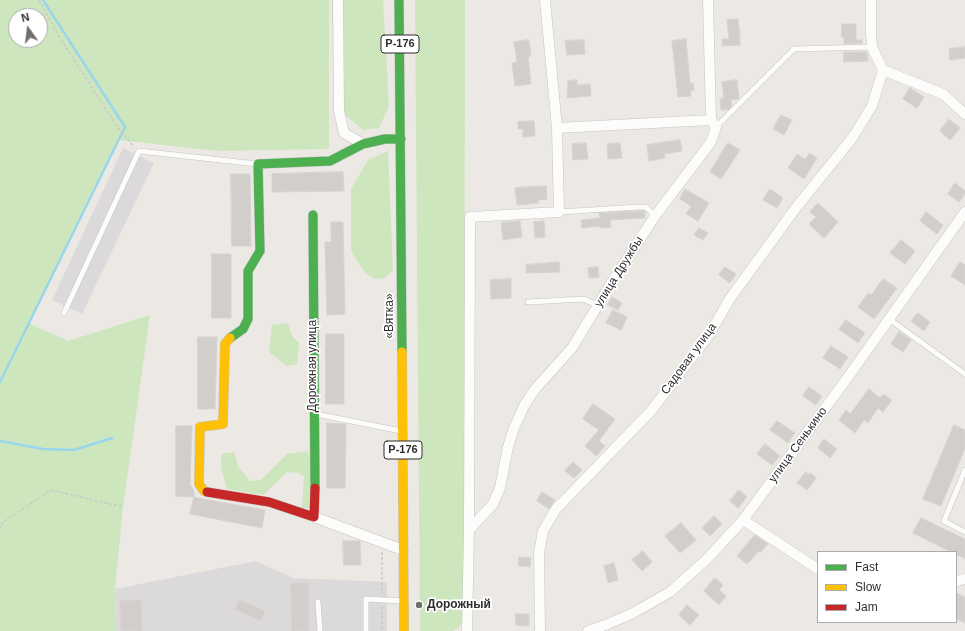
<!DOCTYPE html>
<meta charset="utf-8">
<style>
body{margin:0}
#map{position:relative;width:965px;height:631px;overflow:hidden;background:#ece8e4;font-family:Arial,sans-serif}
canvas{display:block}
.legend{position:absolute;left:817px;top:551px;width:140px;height:72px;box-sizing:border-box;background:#fff;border:1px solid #ababab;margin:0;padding:5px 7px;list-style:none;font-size:12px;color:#2e2e2e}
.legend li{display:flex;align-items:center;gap:8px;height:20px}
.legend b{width:20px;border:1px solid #ababab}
.north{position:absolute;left:8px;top:8px;width:40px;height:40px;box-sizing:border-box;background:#fff;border:1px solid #ababab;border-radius:50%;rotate:346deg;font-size:11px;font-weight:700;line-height:16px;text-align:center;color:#2e2e2e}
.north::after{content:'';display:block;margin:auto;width:14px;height:18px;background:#706f6e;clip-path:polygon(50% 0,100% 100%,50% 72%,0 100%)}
</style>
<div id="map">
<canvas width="965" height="631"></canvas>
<ul class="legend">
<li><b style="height:5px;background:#4caf50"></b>Fast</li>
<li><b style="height:5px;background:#ffc107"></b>Slow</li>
<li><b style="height:5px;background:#c62828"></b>Jam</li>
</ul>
<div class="north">N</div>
</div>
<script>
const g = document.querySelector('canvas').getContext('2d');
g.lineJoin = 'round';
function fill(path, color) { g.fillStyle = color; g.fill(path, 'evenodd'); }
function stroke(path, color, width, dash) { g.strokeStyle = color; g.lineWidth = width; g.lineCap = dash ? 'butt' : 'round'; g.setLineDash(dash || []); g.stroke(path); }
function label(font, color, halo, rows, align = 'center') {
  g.font = font + ' Arial,sans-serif'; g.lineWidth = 3.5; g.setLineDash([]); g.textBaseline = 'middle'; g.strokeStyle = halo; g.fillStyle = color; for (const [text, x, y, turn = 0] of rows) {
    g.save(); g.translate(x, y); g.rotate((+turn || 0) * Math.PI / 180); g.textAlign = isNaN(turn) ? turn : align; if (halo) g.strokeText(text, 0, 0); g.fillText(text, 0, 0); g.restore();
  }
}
fill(new Path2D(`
 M123,148L154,163L82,314L52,300Z
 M256,561L293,578L387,582V631H116L115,589Z`), '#dcd9db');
fill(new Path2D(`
 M0,0H329V149L217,151L119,140L28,323L68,341L150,315L123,507L115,589L116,631H0ZM16,16H40V40H16Z
 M332,0H383L389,106L379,128L363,130L345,115L333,77Z
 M415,0H465L464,616L459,628L453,631H420Z
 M388,151L393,270L385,278L375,279L365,273L351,251V189L368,160Z
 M288,323L292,336L299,343L297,364L287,366L269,352L272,325Z
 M308,451L311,464L310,508H302L304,476L296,472L286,473L263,495L227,489L221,468V454L234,452L238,466L250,481L261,480L287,454Z`), '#cee6be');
stroke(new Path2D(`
 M0,382L125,127L43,0
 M0,441L43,449L74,450L112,438`), '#99d6ec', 2.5);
const building = new Path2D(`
 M738,19L740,36V45L722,46V39H729L727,20Z
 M842,24H856V40H862V43L844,44V37H842Z
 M686,39L690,84L693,83L694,90L690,91L691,96L678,97L672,41Z
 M529,40L531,56L528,57L531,84L515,86L512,63L517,62L514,42Z
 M584,40L585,54L567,55L565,41Z
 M965,47V58L950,60L949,49Z
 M844,52H867L868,61L844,62Z
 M577,80V85L590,84L591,96L567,98L568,81Z
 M737,80L739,99L731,100L732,106L728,110H721L720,99L724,98L722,82Z
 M910,88L924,97L917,108L903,99Z
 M781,115L792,120L784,135L773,129Z
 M949,119L960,128L950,140L940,131Z
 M534,121L535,136L523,137V129H518V122Z
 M680,140L682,151L664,154L665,158L649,161L647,145Z
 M586,143L588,159L573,160L572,144Z
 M620,143L622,158L608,159L607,144Z
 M728,143L740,150L721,179L710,172Z
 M810,153L817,158L804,179L788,168L797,154L805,159Z
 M343,172L344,191L272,192V174Z
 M231,174H250L251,246H232Z
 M955,183L965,191V194L959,202L948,194Z
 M546,186L547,199L538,200V203L517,205L515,188Z
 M685,189L709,203L698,221L686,214L691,206L680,199Z
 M770,189L783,198L777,208L763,200Z
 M818,203L838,222L824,238L809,224L816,217L810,212Z
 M645,211V218L610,220L611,227L600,228V226L582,228L581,220L600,218L599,213Z
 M926,212L943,225L937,234L920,221Z
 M520,221L522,237L503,240L501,223Z
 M544,221L545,237L535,238L534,222Z
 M331,222H343L345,314L327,315L325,242H331Z
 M699,228L708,233L703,240L694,235Z
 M901,240L915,251L905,264L890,253Z
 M212,254H231V318H212Z
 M559,262L560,272L526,273V265Z
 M960,262L965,265V285L951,276Z
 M598,267L599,277L589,278L588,268Z
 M725,267L736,274L730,283L719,275Z
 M511,279V298L491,299L490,280Z
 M883,279L897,288L874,319L858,307L868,293L871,295Z
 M612,297L622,303L618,310L608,305Z
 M613,310L627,317L621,330L606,323Z
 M918,313L930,322L924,331L911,321Z
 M846,320L865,333L858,343L839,329Z
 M899,332L911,340L903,352L891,344Z
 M326,334H344V404H326Z
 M198,337H217L215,409H198Z
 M831,346L848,357L840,369L823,358Z
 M809,387L822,396L816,405L803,396Z
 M869,389L880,398L883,394L892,400L883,412L878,408L868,423L864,420L855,433L839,420L846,410L850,414Z
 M593,404L615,419L599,441L605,446L596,456L585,446L599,430L583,419Z
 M777,421L795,433L788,443L770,430Z
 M327,423L346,424L345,488H327Z
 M954,425L965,430V448L941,506L923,499Z
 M176,426H192L190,484L194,491V497L176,496Z
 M824,439L837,449L830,458L818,448Z
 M765,444L780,456L772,465L757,454Z
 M573,462L582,470L574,478L565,471Z
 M806,472L808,475L810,473L816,478L807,490L797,483Z
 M739,490L747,497L738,508L730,501Z
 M542,492L555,500L549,509L537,501Z
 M194,497L203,499L265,510L262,528L190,514Z
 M714,516L722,524L710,536L702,528Z
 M921,518L965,539V559L956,554V552H951L913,533Z
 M681,523L696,540L680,553L665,536Z
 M755,535L768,544L761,552L759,551L747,564L737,556Z
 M343,541H360L361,565H344Z
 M643,551L652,562L642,571L632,560Z
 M519,557L531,558L530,567L519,566Z
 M614,563L618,580L608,583L604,566Z
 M715,578L723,585L719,590L726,596L719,605L704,591Z
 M291,583H309V631H292Z
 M956,593L965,597V623L956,619Z
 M141,600L142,631H121L120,601Z
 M240,600L265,611L261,621L235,609Z
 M687,605L699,615L690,625L679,615Z
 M516,614H529V626L516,625Z`);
fill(building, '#d1cecb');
stroke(building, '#d7d4d0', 1);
const lane = new Path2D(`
 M716,127L794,49L872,47
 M559,212L638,207H646L655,216
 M528,302L584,299L598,306
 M64,313L139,151L257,164
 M889,319L965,374
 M316,414L401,431
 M965,470L944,521L965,532
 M318,602L320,631
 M366,631V599L403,601`);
const street = new Path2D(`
 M338,0L339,111L344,133L363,144
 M871,0V32L872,47L883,70L943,94L965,114
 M557,128L711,120
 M314,517L403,550
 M743,520L818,569
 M469,530L493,504L500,488L508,447L514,428L525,404L536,388L572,348L612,282L655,216L711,142L716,127L711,120L708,0
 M956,581L965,579
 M467,631L469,530L470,217L559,212L557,128L545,0
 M540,631L539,553L543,531L556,509L651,411L709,335L729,300L795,209L853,137L872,106L883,70
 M588,631L608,624L633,613L670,592L706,560L743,520L848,377L965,212`);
const fast = new Path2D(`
 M399,0L402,352
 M313,215L315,488
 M230,338L243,329L248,319V271L260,251L258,164L330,161L363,144L385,139H401`);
const slow = new Path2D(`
 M402,352L404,631
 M207,492L204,491L199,484L200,427L223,424L225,344L230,338`);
const jam = new Path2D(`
 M207,492L269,502L314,517L315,488`);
stroke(lane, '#c5c4c5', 6);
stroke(street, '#c5c4c5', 11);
stroke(fast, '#c5c4c5', 10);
stroke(slow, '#c5c4c5', 10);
stroke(jam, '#c5c4c5', 10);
stroke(new Path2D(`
 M39,0L60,38L116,125L134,147
 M0,529L2,523L51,490L123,507
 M382,552V594
 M382,606V631`), '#c9c9c8', 1.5, [3, 2]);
stroke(lane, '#fcfcfb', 5);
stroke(street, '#fcfcfb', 10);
stroke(fast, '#4caf50', 9);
stroke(slow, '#ffc107', 9);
stroke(jam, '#c62828', 9);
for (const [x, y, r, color] of [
 [419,605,4,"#706f6e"]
]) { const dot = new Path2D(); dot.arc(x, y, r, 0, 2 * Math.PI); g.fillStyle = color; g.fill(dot); stroke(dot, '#fff', 1.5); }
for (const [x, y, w] of [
 [400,44,38],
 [403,450,38]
]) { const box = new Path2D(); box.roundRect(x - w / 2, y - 9, w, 18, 3); g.fillStyle = '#fff'; g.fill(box); stroke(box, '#2e2e2e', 1); }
label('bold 11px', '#2e2e2e', null, [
 ["Р-176",400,44],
 ["Р-176",403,450]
]);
label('12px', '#2e2e2e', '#fff', [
 ["улица Дружбы",619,272,-58],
 ["«Вятка»",390,316,-90],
 ["Садовая улица",689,359,-54],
 ["Дорожная улица",313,366,-90],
 ["улица Сенькино",798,445,-54]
]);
label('bold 12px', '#2e2e2e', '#fff', [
 ["Дорожный",427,605]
], 'left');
</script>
